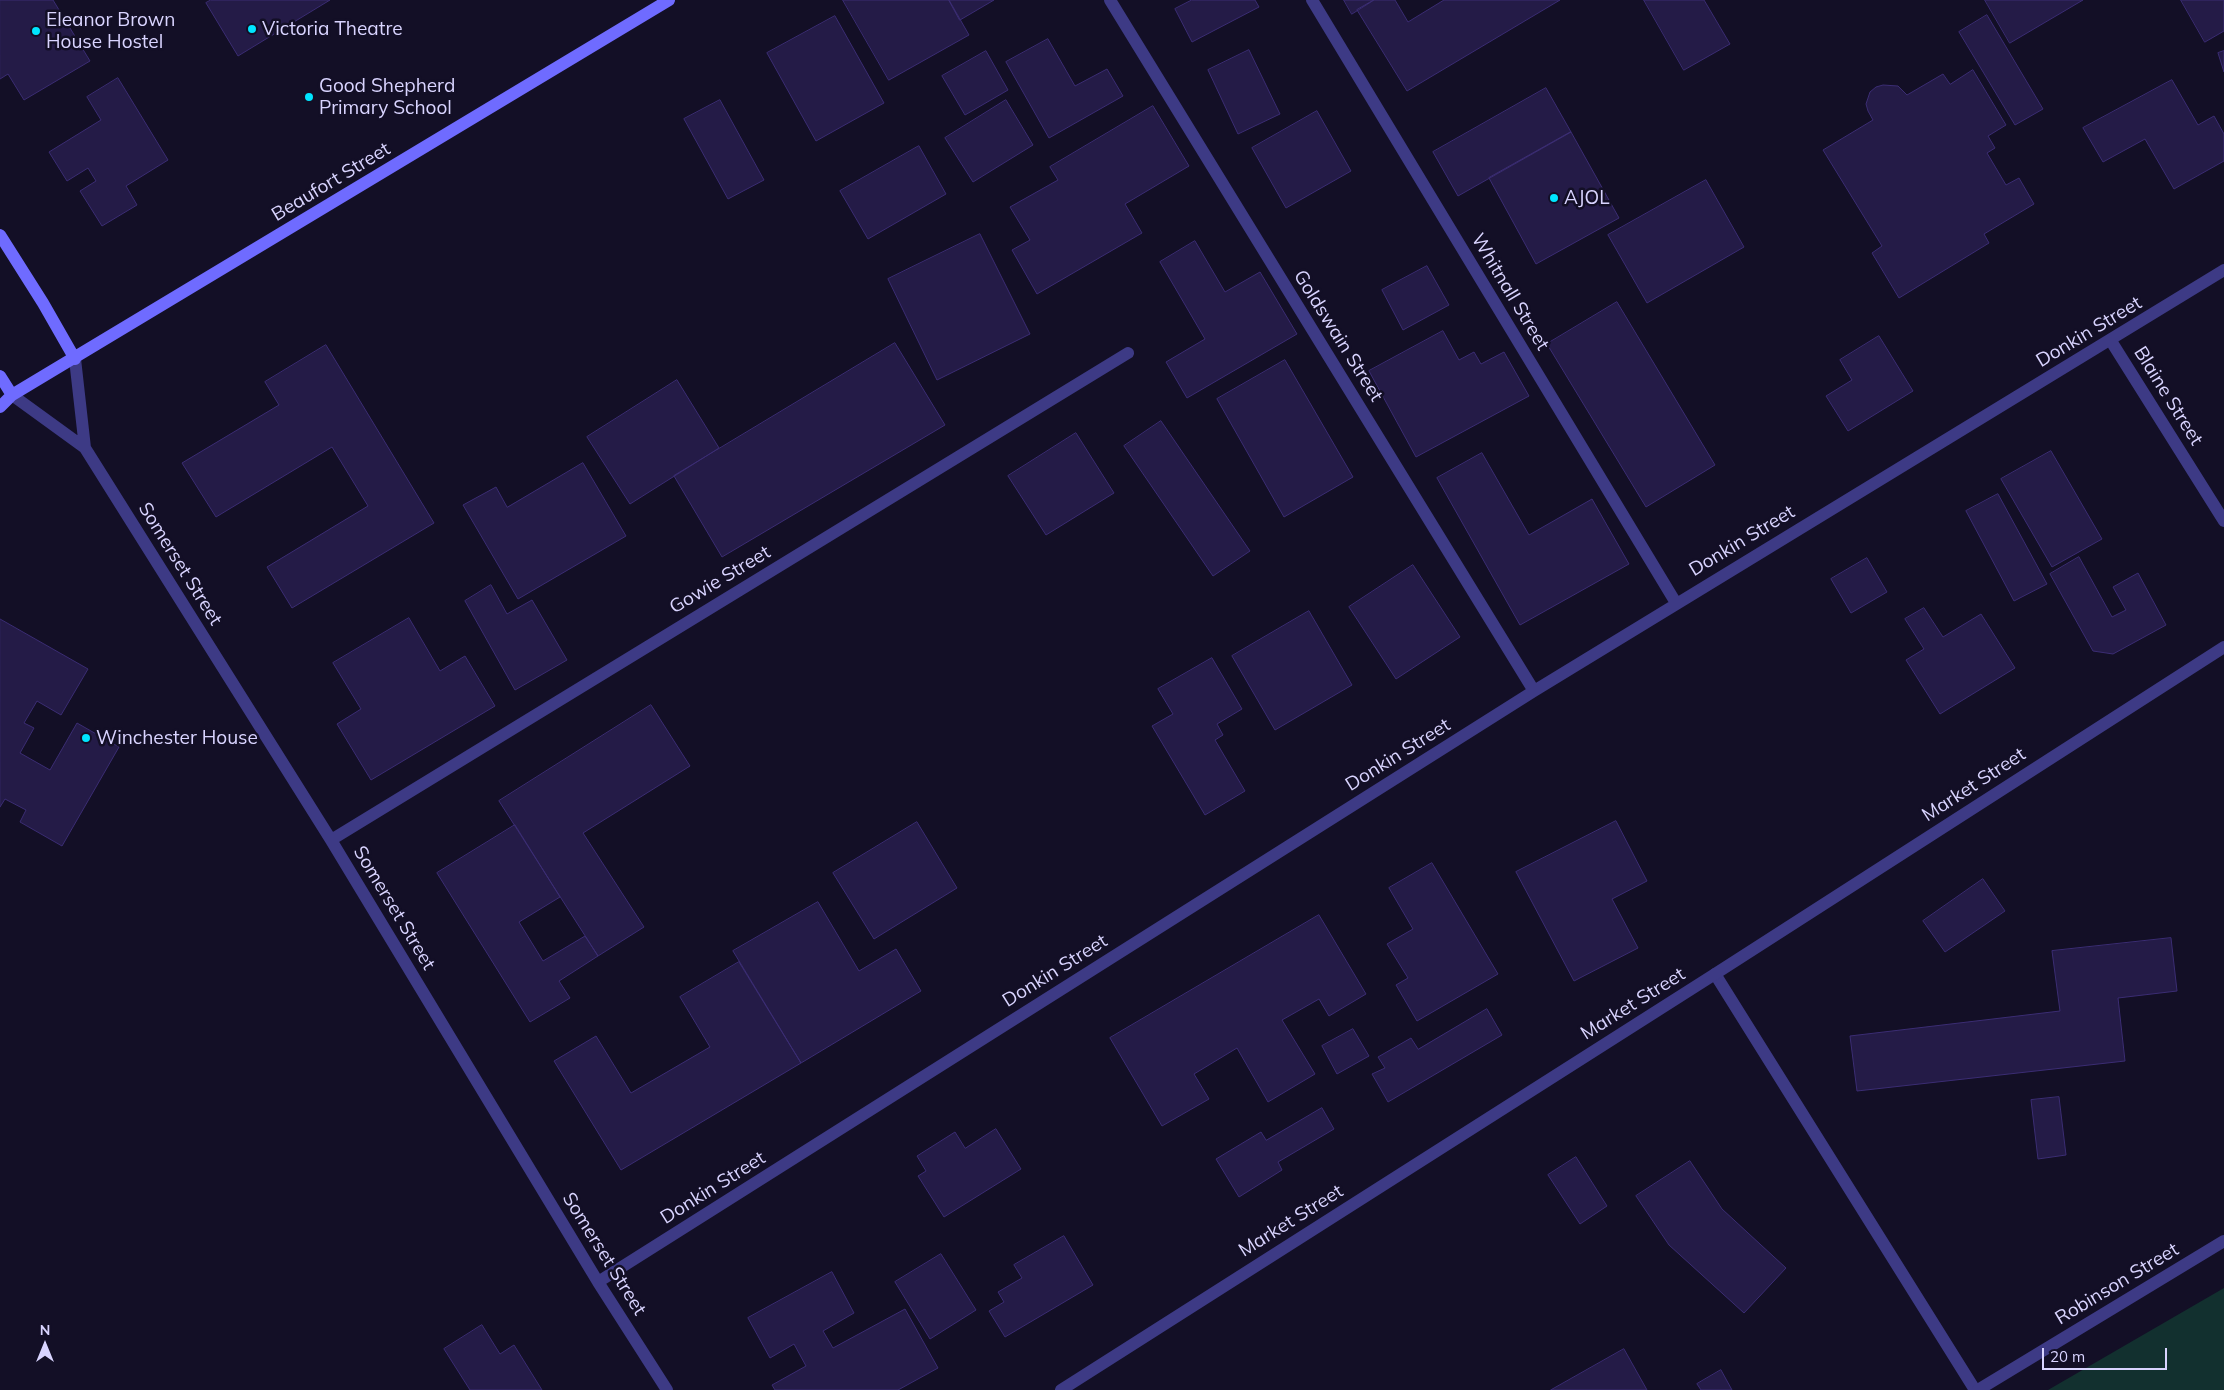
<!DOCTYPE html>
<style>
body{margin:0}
#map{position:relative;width:2224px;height:1390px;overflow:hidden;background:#130f26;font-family:Mulish,sans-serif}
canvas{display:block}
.north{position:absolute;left:20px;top:1320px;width:50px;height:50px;-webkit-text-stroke:4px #130f26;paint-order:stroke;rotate:0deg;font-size:14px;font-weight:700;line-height:20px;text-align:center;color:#d9d4ff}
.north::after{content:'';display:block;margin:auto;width:18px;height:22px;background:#d9d4ff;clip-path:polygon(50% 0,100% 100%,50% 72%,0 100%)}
.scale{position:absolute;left:2042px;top:1348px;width:125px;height:22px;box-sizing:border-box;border:2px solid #d9d4ff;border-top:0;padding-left:6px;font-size:15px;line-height:18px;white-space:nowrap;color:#d9d4ff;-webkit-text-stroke:4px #130f26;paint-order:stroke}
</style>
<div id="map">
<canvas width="2224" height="1390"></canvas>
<div class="north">N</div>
<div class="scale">20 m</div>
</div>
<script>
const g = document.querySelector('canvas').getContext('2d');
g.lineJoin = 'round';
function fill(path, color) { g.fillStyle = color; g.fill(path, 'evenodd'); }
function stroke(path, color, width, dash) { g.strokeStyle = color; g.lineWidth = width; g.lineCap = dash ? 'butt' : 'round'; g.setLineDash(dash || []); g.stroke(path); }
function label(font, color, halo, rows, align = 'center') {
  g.font = font + ' Mulish,sans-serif'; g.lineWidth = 5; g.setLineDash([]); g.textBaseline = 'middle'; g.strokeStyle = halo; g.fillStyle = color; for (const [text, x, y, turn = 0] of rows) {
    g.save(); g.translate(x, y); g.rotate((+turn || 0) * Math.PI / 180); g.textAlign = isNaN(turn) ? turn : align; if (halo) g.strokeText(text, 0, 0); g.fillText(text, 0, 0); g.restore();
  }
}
fill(new Path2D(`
 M2224,1288V1390H2048Z`), '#12302f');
const building = new Path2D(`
 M0,0H53L90,61L24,100L8,74L0,79Z
 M211,0H330L238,56L206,3Z
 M843,0H949L969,35L889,80Z
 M949,0H994L960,20Z
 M1192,0H1255L1259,7L1192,42L1175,9Z
 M1344,0H1374L1352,14Z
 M1374,0H1395L1408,22L1444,0H1560L1407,91L1357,10Z
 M1644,0H1704L1730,44L1684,70Z
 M1985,0H2083L2010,43Z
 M2181,0H2224V31L2205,42Z
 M1987,15L2043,109L2015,125L1959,32Z
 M835,16L884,103L816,141L767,53Z
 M1048,39L1075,86L1107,69L1123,96L1049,138L1006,62Z
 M1249,50L1280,114L1238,134L1208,70Z
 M986,51L1008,90L965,115L942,76Z
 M2224,51V72L2218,53Z
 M1973,70L2006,125L1988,136L1995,148L1987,153L2006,185L2019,178L2034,204L1984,234L1989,243L1899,298L1872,253L1882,246L1823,150L1873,120L1868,111L1866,104L1870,92L1876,87L1883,85L1898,86L1907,95L1943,74L1950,84Z
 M118,78L168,160L126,186L137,205L102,226L80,191L96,181L88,168L67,181L49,152L101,120L87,97Z
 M2172,80L2198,125L2214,116L2224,134V161L2174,189L2145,139L2103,162L2083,128Z
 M1546,88L1571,132L1458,196L1433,152Z
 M720,100L764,180L728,199L684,119Z
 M1006,100L1033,145L973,182L945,138Z
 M1153,106L1189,166L1125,204L1142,233L1037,294L1012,250L1030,240L1010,207L1058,180L1050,167Z
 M1317,111L1351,171L1286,208L1252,148Z
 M1571,132L1619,218L1536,264L1489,178Z
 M919,146L946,194L868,239L840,191Z
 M1706,180L1744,247L1647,303L1608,235Z
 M980,234L1030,334L937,380L888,279Z
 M1195,241L1225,292L1260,272L1297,334L1187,398L1166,362L1205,339L1160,262Z
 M1427,266L1449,305L1403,330L1382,290Z
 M1617,302L1715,465L1646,507L1547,344Z
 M1443,331L1459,360L1474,352L1481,364L1504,352L1529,396L1416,457L1369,371Z
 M1879,336L1913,391L1848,431L1826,396L1852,380L1840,360Z
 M895,343L945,425L722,557L674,476Z
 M326,345L434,523L292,608L267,567L368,506L332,447L216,517L182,463L279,405L265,382Z
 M1285,360L1353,477L1284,517L1217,399Z
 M677,380L719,448L630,504L587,437Z
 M1161,421L1250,551L1213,576L1124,446Z
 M1076,433L1114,493L1046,535L1008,476Z
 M2051,451L2102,539L2052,567L2001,479Z
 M1482,453L1529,535L1592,499L1629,564L1520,625L1437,478Z
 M583,463L626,536L518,599L463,505L496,487L507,507Z
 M1998,494L2047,584L2014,601L1966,511Z
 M2079,557L2112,617L2126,610L2113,587L2138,573L2166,625L2113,654L2093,651L2050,574Z
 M1867,558L1887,592L1851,613L1831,579Z
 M1413,565L1460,637L1396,679L1349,607Z
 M491,585L507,614L532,600L567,660L515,690L465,601Z
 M1924,608L1943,637L1981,614L2015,668L1940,714L1906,660L1924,649L1905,619Z
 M1309,611L1352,685L1275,730L1232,656Z
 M409,618L440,671L465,656L495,706L371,780L337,724L361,709L333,663Z
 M0,619L88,669L61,715L37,701L24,723L34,728L20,753L50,770L77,723L119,747L62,846L20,822L26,810L5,799L0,807Z
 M1212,658L1242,709L1217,724L1223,735L1215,740L1245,791L1205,815L1152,726L1173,714L1158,689Z
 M651,705L690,766L583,833L644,927L598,956L499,801Z
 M1616,821L1647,881L1612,899L1638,948L1574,981L1516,872Z
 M917,822L957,888L874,939L833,873Z
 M515,825L560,897L519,922L543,961L585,936L598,956L559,981L570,998L530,1022L437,873Z
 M1432,863L1498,974L1417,1021L1396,985L1408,978L1387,944L1413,929L1389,888Z
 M1983,879L2005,911L1945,952L1923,921Z
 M818,902L859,971L896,949L921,991L801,1063L733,951Z
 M1319,915L1366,994L1329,1016L1319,999L1282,1020L1315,1074L1268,1102L1237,1048L1194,1074L1209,1099L1162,1126L1110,1038Z
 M2171,938L2177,991L2118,998L2125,1061L1857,1091L1850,1036L2060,1011L2052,951Z
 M739,962L801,1063L621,1170L554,1061L596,1036L631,1093L710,1047L680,997Z
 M1487,1009L1502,1035L1388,1102L1372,1074L1385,1068L1378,1057L1411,1038L1418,1049Z
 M1353,1029L1369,1056L1337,1074L1322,1046Z
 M2059,1097L2066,1155L2038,1159L2031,1100Z
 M1322,1108L1334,1129L1278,1162L1282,1170L1239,1197L1216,1159L1261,1132L1266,1140Z
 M996,1129L1021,1169L944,1217L918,1176L926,1171L917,1156L955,1132L965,1148Z
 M1576,1157L1607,1206L1580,1224L1548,1175Z
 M1690,1161L1722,1209L1786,1268L1744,1313L1669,1245L1636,1196Z
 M1064,1236L1093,1285L1005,1337L989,1311L1004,1302L998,1292L1022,1278L1014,1265Z
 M941,1254L976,1310L930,1339L895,1282Z
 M832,1272L854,1313L823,1331L833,1348L905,1309L938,1368L898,1390H775L772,1385L806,1366L794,1344L770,1358L748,1318Z
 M482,1325L500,1354L514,1345L542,1390H470L444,1349Z
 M1624,1349L1647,1390H1551Z
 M1721,1370L1732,1390H1701L1697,1384Z`);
fill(building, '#241b47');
stroke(building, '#3b2d73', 1);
stroke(new Path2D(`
 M1715,974L1975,1390`), '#3d3a85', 12);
stroke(new Path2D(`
 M1110,0L1534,691
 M1312,0L1676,603
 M2111,341L2224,521
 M75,359L85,448
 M12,395L85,448L331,840L598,1282L667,1390
 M331,840L1128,353
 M598,1282L1534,691L2224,270
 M1061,1390L1715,974L2224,647
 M1978,1390L2224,1241`), '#3d3a85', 12);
stroke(new Path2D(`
 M0,235L43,303L75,359
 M0,376L12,395
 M0,407L12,395L669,0`), '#6f6bff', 12);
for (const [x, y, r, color] of [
 [252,29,5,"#00e5ff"],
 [36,31,5,"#00e5ff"],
 [309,97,5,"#00e5ff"],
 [1554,198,5,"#00e5ff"],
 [86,738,5,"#00e5ff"]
]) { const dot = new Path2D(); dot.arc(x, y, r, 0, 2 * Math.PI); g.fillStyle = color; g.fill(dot); stroke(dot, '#130f26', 2); }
label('19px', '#d9d4ff', '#130f26', [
 ["Eleanor Brown",46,20],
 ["House Hostel",46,42],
 ["Victoria Theatre",262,29],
 ["Good Shepherd",319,86],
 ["Primary School",319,108],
 ["AJOL",1564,198],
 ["Winchester House",96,738]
], 'left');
label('19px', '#d9d4ff', '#130f26', [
 ["Beaufort Street",331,182,-31],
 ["Whitnall Street",1510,292,59],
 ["Donkin Street",2089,332,-31],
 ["Goldswain Street",1338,336,58],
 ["Blaine Street",2168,396,58],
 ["Donkin Street",1742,541,-31],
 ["Somerset Street",180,564,58],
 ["Gowie Street",720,580,-31],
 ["Donkin Street",1398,755,-32],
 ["Market Street",1974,785,-33],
 ["Somerset Street",394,908,59],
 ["Donkin Street",1055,971,-32],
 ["Market Street",1633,1004,-32],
 ["Donkin Street",713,1188,-32],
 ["Market Street",1291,1221,-32],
 ["Somerset Street",604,1254,58],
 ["Robinson Street",2117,1284,-31]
]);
</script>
